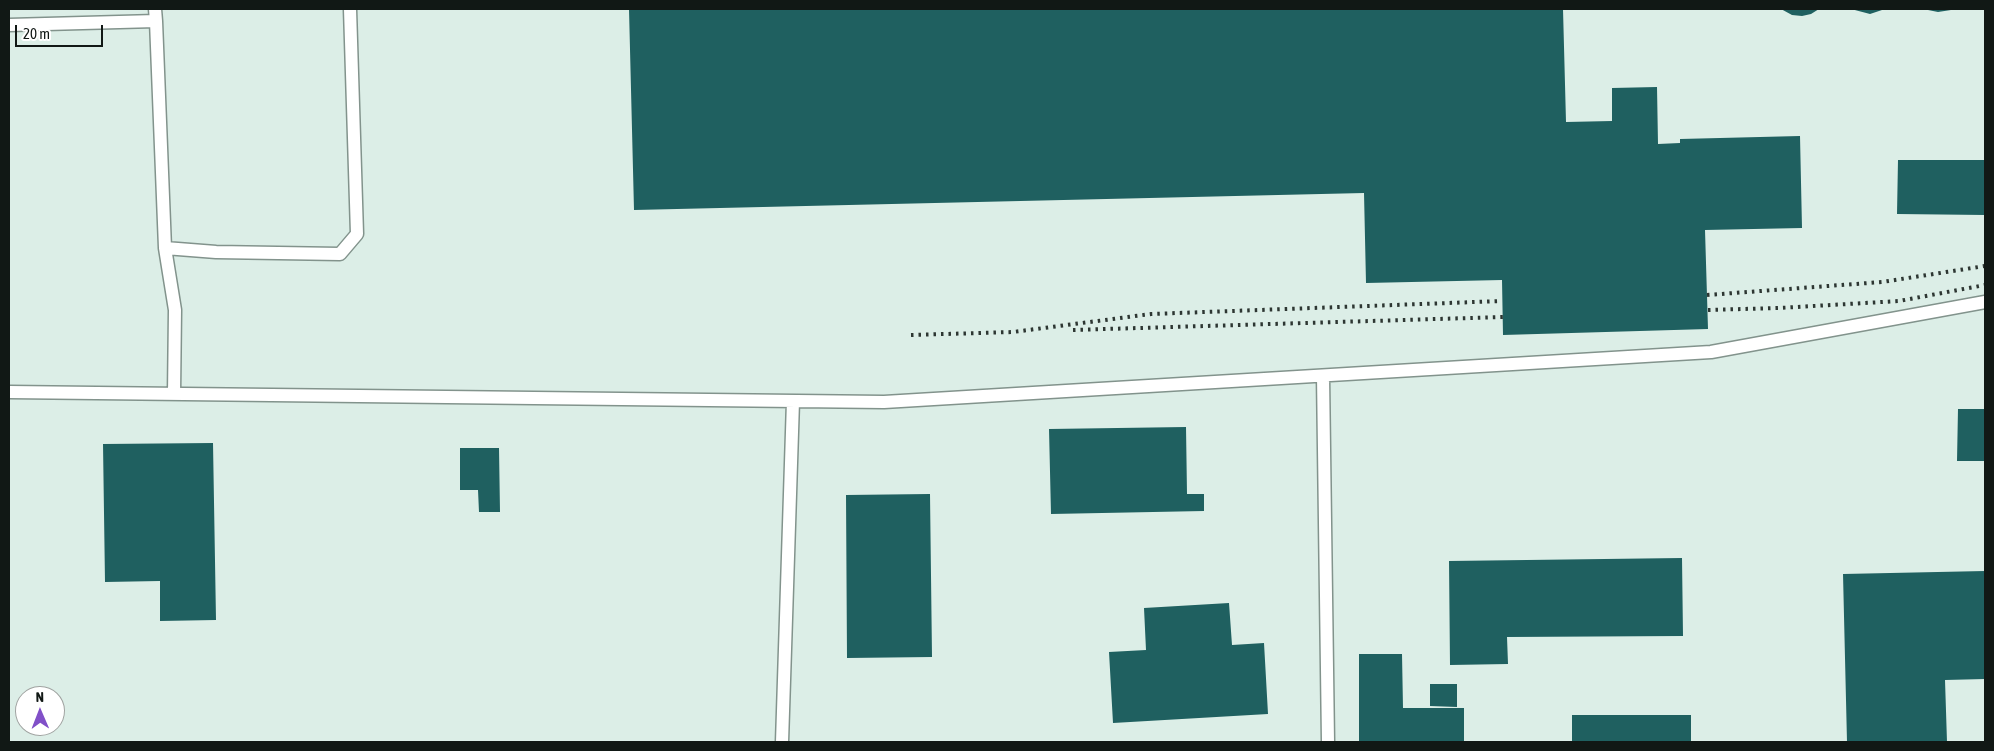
<!DOCTYPE html>
<style>
body{margin:0}
#map{position:relative;width:1994px;height:751px;overflow:hidden;background:#dceee7;font-family:"Asap Condensed",sans-serif}
canvas{display:block}
.frame{position:absolute;inset:0;border:10px solid #111815;pointer-events:none}
.north{position:absolute;left:15px;top:686px;width:50px;height:50px;box-sizing:border-box;background:#fff;border:1px solid #a0a3a1;border-radius:50%;rotate:359deg;font-size:14px;font-weight:700;line-height:20px;text-align:center;color:#111815}
.north::after{content:'';display:block;margin:auto;width:18px;height:22px;background:#8150c8;clip-path:polygon(50% 0,100% 100%,50% 72%,0 100%)}
.scale{position:absolute;left:15px;top:25px;width:88px;height:22px;box-sizing:border-box;border:2px solid #111815;border-top:0;padding-left:6px;font-size:15px;line-height:18px;white-space:nowrap;color:#111815;-webkit-text-stroke:4px #fff;paint-order:stroke}
</style>
<div id="map">
<canvas width="1994" height="751"></canvas>
<div class="frame"></div>
<div class="north">N</div>
<div class="scale">20 m</div>
</div>
<script>
const g = document.querySelector('canvas').getContext('2d');
g.lineJoin = 'round';
function fill(path, color) { g.fillStyle = color; g.fill(path, 'evenodd'); }
function stroke(path, color, width, dash) { g.strokeStyle = color; g.lineWidth = width; g.lineCap = dash ? 'butt' : 'round'; g.setLineDash(dash || []); g.stroke(path); }
fill(new Path2D(`
 M629,9H1563L1566,122L1612,121V88L1657,87L1658,144L1680,143V139L1800,136L1802,228L1705,230L1708,329L1503,335L1502,280L1366,283L1364,193L634,210Z
 M1781,9H1819L1811,14L1802,16L1792,15Z
 M1851,9H1885L1870,14Z
 M1923,9H1951V10L1938,12Z
 M1898,160H1985V215L1897,214Z
 M1958,409H1985V461H1957Z
 M1186,427L1187,494H1204V511L1051,514L1049,429Z
 M213,443L216,620L160,621V581L105,582L103,444Z
 M460,448H499L500,512H479L478,490H460Z
 M930,494L932,657L847,658L846,495Z
 M1682,558L1683,636L1507,637L1508,664L1450,665L1449,561Z
 M1985,571V679L1945,680L1947,742H1847L1843,574Z
 M1229,603L1232,645L1264,643L1268,714L1113,723L1109,652L1146,650L1144,608Z
 M1359,654H1402L1403,708H1464V742H1359Z
 M1430,684H1457V707L1430,706Z
 M1572,715H1691V742H1572Z`), '#1f6060');
const lane = new Path2D(`
 M156,21L165,248L175,310L174,394
 M9,25L156,21L155,9
 M165,248L216,252L340,254L357,234L350,9
 M1323,376L1328,742
 M9,392L884,402L1711,352L1985,302
 M782,742L793,401`);
stroke(lane, '#82938c', 15);
stroke(lane, '#fff', 12);
stroke(new Path2D(`
 M1707,295L1882,282L1985,266
 M1708,310L1779,308L1899,301L1985,285
 M1073,330L1503,317
 M911,335L1013,332L1151,314L1502,301`), '#2d3632', 4, [2.5, 5]);
</script>
